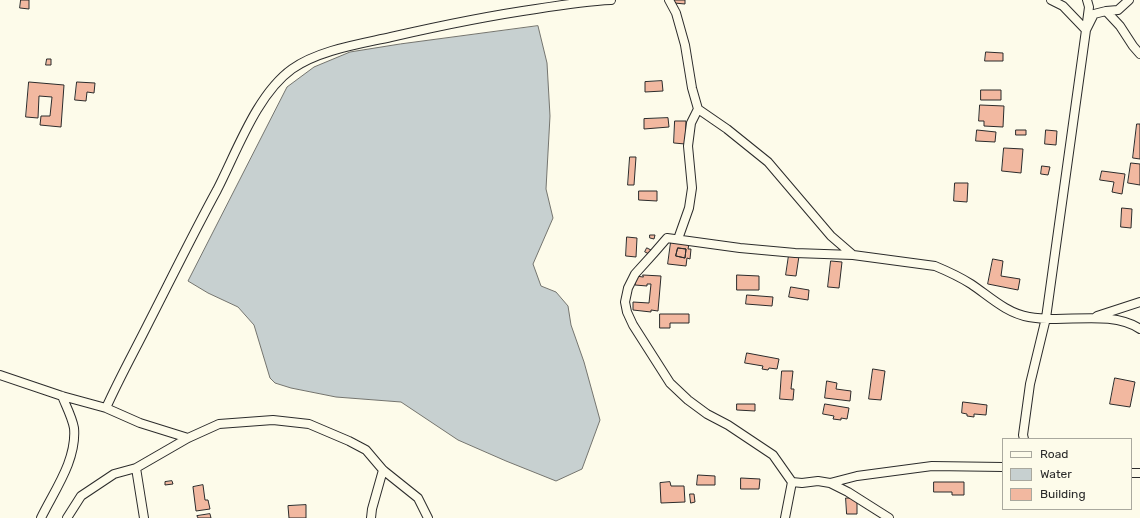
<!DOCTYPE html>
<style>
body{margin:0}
#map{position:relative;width:1140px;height:518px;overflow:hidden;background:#fdfbea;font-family:Rubik,sans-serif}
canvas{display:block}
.legend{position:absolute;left:1002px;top:438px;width:130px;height:72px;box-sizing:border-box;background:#fdfbea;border:1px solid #a9a89e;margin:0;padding:5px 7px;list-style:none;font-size:12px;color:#2b2b2b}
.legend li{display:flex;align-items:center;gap:8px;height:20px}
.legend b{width:20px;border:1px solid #a9a89e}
</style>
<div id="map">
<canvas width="1140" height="518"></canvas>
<ul class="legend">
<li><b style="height:5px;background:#fdfbea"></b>Road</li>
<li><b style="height:11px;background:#c7d0d0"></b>Water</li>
<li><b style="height:11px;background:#f2b8a0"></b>Building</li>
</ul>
</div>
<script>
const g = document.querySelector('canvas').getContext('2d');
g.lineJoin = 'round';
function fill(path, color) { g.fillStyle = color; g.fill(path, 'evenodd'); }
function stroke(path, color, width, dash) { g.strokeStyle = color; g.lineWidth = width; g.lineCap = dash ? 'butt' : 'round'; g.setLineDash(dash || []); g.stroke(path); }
const water = new Path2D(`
 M538,26L547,63L550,116L546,189L553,218L533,264L541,286L556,292L568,306L571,325L584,362L600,420L582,469L556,481L506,461L458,440L401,402L336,397L291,388L275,383L270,378L254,325L238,307L208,293L188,281L287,87L314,67L350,52L400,44Z`);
fill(water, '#c7d0d0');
stroke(water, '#74746e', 1);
const building = new Path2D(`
 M21,0H29V9L20,8Z
 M674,0H685V4L674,3Z
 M986,52L1003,53V61H985Z
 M47,59H51V65H46Z
 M662,81L663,91L645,92V82Z
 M29,82L64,85L61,127L40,125L41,116H50L52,97L39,96L38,118L26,117Z
 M77,82L95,83L94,93L87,92L86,101L75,100Z
 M981,90H1001V100H981Z
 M980,105L1004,106L1003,127L984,126V121H979Z
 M668,118L669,127L644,129V119Z
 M675,121H686L685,144L674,143Z
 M1137,124H1140V159L1133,158Z
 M977,130L996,132L995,142L976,141Z
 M1016,130H1026V135H1016Z
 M1046,130L1057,131L1056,145L1045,144Z
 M1004,148L1023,149L1021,173L1002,171Z
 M630,157H636L634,185H628Z
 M1131,163L1140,164V185L1128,183Z
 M1042,166L1050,167L1048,175L1041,174Z
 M1102,171L1125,174L1122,194L1112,192L1114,182L1100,180Z
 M955,183H968L967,202L954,201Z
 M639,191H657V201L639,200Z
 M1122,208L1132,209L1131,228L1121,227Z
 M650,235H655L654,239L650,238Z
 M627,237L637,238L636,257L626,256Z
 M671,242L689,244L688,249H691L690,259L687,258L686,266L668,264ZM678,248L686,249L685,258L676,256Z
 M647,248L651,250L649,254L645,252Z
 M678,248L686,249L685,258L676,256Z
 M789,255L799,256L796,276L786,275Z
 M993,259L1003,261L1001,276L1020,279L1018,290L988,284Z
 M831,261L842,262L839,288L828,287Z
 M643,275L661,276L658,311L651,310V312L633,310V302L649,303L651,284H647V286L635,285L636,276L643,277Z
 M737,275L759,276V290H737Z
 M791,287L809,290L808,300L789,297Z
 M747,295L773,297L772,306L746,304Z
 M660,314H689V323H670V328H660Z
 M747,353L779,359L777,369L769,368L768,370L762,369L763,366L745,363Z
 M873,369L885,371L881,400L869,399Z
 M782,371H793L791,389H794L793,400L780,399Z
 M1115,378L1135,382L1130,407L1110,404Z
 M827,381L837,383L836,389L851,391L850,401L825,398Z
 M963,402L987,405L986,415L974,414V417L967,416V414L962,413Z
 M737,404H755V411L737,410Z
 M825,404L849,408L847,419L841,418V420L833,419L834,416L823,414Z
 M698,475L715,476V485H697Z
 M741,478L760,479L759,489H741Z
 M172,481L173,484L165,485V482Z
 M670,482L671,486H684L685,502L661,503L660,483Z
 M934,482H964V495H952V492H934Z
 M203,485L205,500H208L210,509L196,511L193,487Z
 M690,494H694L695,502L691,503Z
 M846,498H857V514H847Z
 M306,505V518H289L288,506Z
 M210,514L211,518H198L197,516Z`);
fill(building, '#f2b8a0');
stroke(building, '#2b2b2b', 1);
const street = new Path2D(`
 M669,0L676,13L685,45L692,88L698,109L727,129L768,162L831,236L853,255L935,266C947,271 960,277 971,284C989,296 1006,313 1029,317C1063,324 1110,309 1140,329
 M1051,0L1063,6L1086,30L1094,14L1106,11L1120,26L1133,46L1140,54
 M1106,11L1118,10L1129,0
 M678,239L689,208L692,188L688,146L691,123L698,109
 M853,255L795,253L740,248L667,238L654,253L635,274L628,288L625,302L627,312L633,325L670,383L688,400L707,414L728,425L773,455L792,482L802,483L818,481L830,483L848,492L889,518
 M1097,316L1140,302
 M0,375L62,396L106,408C119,379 134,352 148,324C171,279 193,234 217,190C237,151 257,94 292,69C319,50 360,44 391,37C439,26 487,16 536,9C561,5 586,1 611,0
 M106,408L140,423L188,438
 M1024,439L1023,435L1030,384L1046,318L1086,30L1089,7L1087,0
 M136,468L144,518
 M1131,473H1140
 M830,483L857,476L932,466L1003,467
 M41,518C54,491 77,460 74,428C72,417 66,406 62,396
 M67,518L81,496L114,474L136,468L188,438L219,424L273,420L309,424L349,441L366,450L383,470L418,498L428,518
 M371,518L372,509L383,470
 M785,518L792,482`);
stroke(street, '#2b2b2b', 10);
stroke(street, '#fdfbea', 8);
</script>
